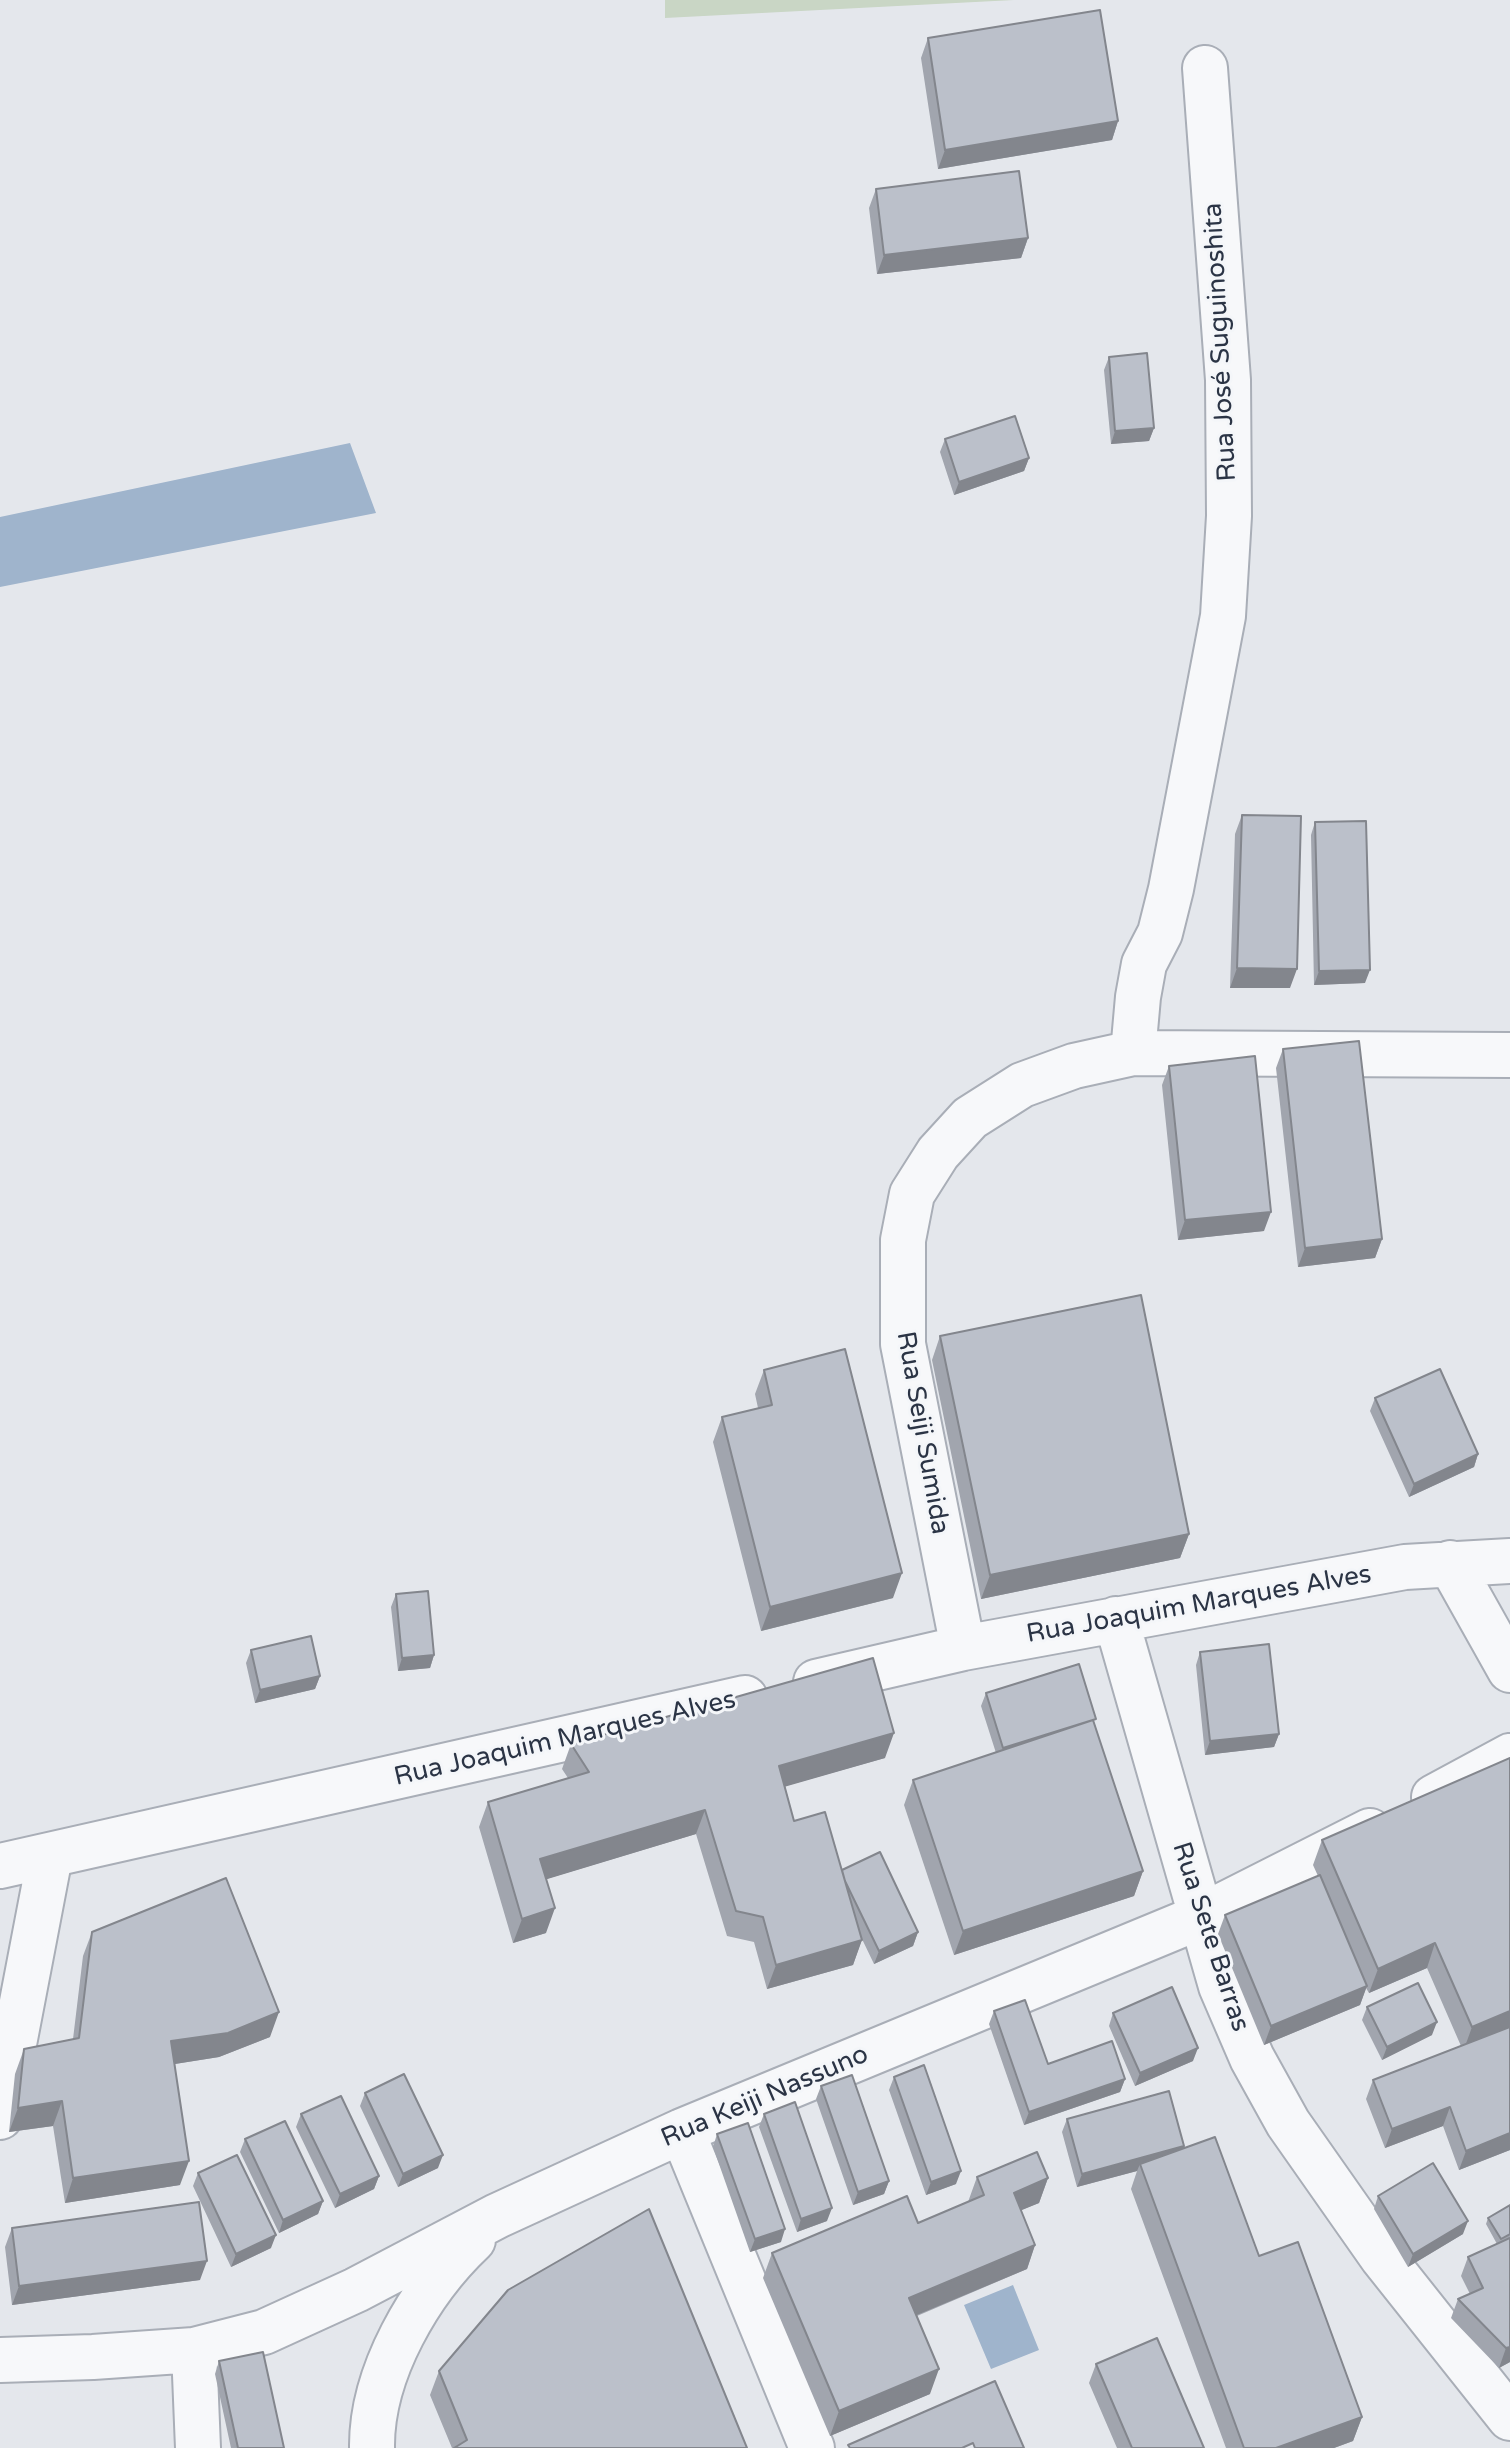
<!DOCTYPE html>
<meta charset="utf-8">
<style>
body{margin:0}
canvas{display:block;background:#e4e7ec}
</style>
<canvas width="1510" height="2448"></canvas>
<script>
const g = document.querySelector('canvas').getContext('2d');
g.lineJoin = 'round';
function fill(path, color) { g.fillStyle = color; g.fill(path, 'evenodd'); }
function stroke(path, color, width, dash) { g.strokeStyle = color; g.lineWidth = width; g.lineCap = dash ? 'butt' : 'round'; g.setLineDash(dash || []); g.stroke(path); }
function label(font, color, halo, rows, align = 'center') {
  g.font = font + ' "Varela Round",sans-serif'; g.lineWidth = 6; g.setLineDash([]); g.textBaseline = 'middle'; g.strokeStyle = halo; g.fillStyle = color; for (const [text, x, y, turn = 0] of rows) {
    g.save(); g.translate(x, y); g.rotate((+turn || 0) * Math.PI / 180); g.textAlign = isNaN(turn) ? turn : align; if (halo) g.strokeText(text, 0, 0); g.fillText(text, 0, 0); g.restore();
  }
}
fill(new Path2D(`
 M665,0H1014L665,18Z`), '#c9d6c5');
fill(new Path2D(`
 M350,443L376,513L0,587V517Z
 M1013,2285L1039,2350L991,2369L964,2305Z`), '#9fb4cc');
const minor = new Path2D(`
 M1133,1053L1138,997L1144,964L1160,933L1171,889L1223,616L1229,516L1228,380L1205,68
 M1450,1563L1510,1670
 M1116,1619L1221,1986L1252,2058L1288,2123L1382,2257L1510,2418
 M963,1648L903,1344V1240L912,1194L938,1153L970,1118L1022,1085L1074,1066L1133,1053L1510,1055
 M816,1682L963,1648L1405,1567L1510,1561
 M1434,1797L1510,1756
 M0,1866L745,1698
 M0,2117L50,1856
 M682,2131L812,2448
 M194,2350L198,2448
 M0,2360L93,2357L194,2350L264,2332L356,2290L497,2216L682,2131L1200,1917L1370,1831
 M372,2448C371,2373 420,2290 473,2240`);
stroke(minor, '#a9aeb7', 48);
stroke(minor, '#f7f8fa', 44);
fill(new Path2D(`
 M928,38L1118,121L1112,140L938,169L921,58Z
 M876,189L1028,238L1021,258L877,274L869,208Z
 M1109,357L1154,428L1149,441L1111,444L1104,370Z
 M945,439L1029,458L1024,471L954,495L940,452Z
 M1242,815L1290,988H1230L1235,834Z
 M1315,822L1365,983L1314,985L1311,835Z
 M1283,1049L1382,1239L1375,1258L1298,1267L1276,1068Z
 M1169,1066L1264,1231L1178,1240L1162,1085Z
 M940,1336L1189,1534L1180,1558L981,1599L932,1360Z
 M764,1370L893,1598L761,1631L713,1442L722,1417L758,1408L755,1394Z
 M1375,1398L1478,1454L1474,1467L1409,1497L1370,1411Z
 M396,1594L434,1655L430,1668L398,1671L391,1607Z
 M251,1650L320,1676L315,1689L255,1703L246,1663Z
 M1200,1652L1279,1734L1274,1747L1205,1755L1196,1665Z
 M986,1693L1094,1725L1143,1871L1134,1896L954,1955L904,1805L913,1780L996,1753L981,1706Z
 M571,1744L885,1758L785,1786L794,1821L842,1870L918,1932L913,1946L874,1964L862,1939L853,1965L767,1989L754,1942L727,1936L696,1834L546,1879V1933L513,1943L479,1827L488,1802L568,1778L562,1769Z
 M1510,1758V2150L1459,2170L1443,2126L1385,2148L1366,2099L1373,2080L1461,2046L1427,1968L1369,1993L1366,1988L1360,2005L1264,2045L1218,1934L1225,1915L1318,1876L1313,1865L1322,1840Z
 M92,1932L270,2037L219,2057L175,2064L180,2185L65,2203L53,2126L9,2132L15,2074L24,2049L73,2039L83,1956Z
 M1367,2007L1432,2035L1382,2060L1362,2020Z
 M994,2011L1048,2064L1125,2079L1120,2092L1024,2125L989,2024Z
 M1113,2013L1193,2061L1135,2086L1109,2026Z
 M894,2077L956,2184L926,2195L889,2090Z
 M821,2086L889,2181L884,2194L853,2205L816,2099Z
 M365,2093L438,2168L398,2187L360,2106Z
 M301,2114L379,2176L374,2189L335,2208L296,2127Z
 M764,2114L827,2221L797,2232L759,2127Z
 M1067,2119L1183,2148L1259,2256L1362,2417L1353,2441L1334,2448H1226L1131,2189L1137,2171L1077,2187L1062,2132Z
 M717,2134L781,2242L750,2252L713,2147Z
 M245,2139L323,2201L318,2214L279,2233L240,2152Z
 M198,2173L271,2248L231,2267L193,2186Z
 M977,2177L1048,2178L1039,2203L1021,2210L1035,2245L1027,2269L917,2316L930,2394L830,2436L763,2278L772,2253L918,2223L968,2202Z
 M1378,2196L1463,2234L1408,2267L1374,2209Z
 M1510,2205V2362L1499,2368L1451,2318L1458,2299L1470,2294L1461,2276L1468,2257L1497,2244L1486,2224L1488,2218Z
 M12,2228L200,2280L12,2305L5,2247Z
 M219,2361L284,2448H231L215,2374Z
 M1096,2364L1204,2448H1117L1089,2383Z
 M439,2371L747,2448H452L430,2395Z`), '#a1a5ae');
fill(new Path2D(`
 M1118,121L1112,140L938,169L945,150Z
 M1028,238L1021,258L877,274L884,255Z
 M1154,428L1149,441L1111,444L1115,431Z
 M1029,458L1024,471L954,495L959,482Z
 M1237,968L1297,969L1290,988H1230Z
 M1370,970L1365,983L1314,985L1319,971Z
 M1271,1212L1264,1231L1178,1240L1185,1220Z
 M1382,1239L1375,1258L1298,1267L1305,1248Z
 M1478,1454L1474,1467L1409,1497L1414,1484Z
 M1189,1534L1180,1558L981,1599L990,1575Z
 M902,1573L893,1598L761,1631L770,1607Z
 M434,1655L430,1668L398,1671L402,1658Z
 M320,1676L315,1689L255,1703L260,1690Z
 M894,1733L885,1758L770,1791L779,1766Z
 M1279,1734L1274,1747L1205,1755L1210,1741Z
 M705,1810L696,1834L531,1884L540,1859Z
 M1143,1871L1134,1896L954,1955L963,1931Z
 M555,1908L546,1933L513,1943L522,1919Z
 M918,1932L913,1946L874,1964L879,1951Z
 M862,1940L853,1965L767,1989L776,1965Z
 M1435,1943L1427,1968L1369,1993L1378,1969Z
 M1367,1986L1360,2005L1264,2045L1271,2026Z
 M1510,2011V2032L1463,2052L1472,2027Z
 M279,2012L270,2037L219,2057L162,2066L171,2041Z
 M1437,2022L1432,2035L1382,2060L1387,2047Z
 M1198,2048L1193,2061L1135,2086L1140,2073Z
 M1125,2079L1120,2092L1024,2125L1029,2112Z
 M62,2101L53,2126L9,2132L18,2108Z
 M1450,2107L1443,2126L1385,2148L1392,2129Z
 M1510,2133V2150L1459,2170L1466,2151Z
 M1184,2146L1179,2159L1140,2164L1137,2171L1077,2187L1082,2174Z
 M443,2155L438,2168L398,2187L403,2174Z
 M189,2161L180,2185L65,2203L73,2178Z
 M961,2171L956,2184L926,2195L931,2182Z
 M379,2176L374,2189L335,2208L340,2194Z
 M1048,2178L1039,2203L1005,2217L1014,2193Z
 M889,2181L884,2194L853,2205L858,2192Z
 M323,2201L318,2214L279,2233L283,2220Z
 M832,2208L827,2221L797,2232L801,2219Z
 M1468,2221L1463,2234L1408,2267L1413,2254Z
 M785,2229L781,2242L750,2252L755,2239Z
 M276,2235L271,2248L231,2267L236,2254Z
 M1035,2245L1027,2269L900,2322L909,2298Z
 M207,2261L200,2280L12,2305L19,2286Z
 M1510,2347V2362L1499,2368L1506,2348Z
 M939,2369L930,2394L830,2436L839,2411Z
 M1362,2417L1353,2441L1334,2448H1276Z`), '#83868d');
const building = new Path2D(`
 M1100,10L1118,121L945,150L928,38Z
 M1019,171L1028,238L884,255L876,189Z
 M1147,353L1154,428L1115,431L1109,357Z
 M1015,416L1029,458L959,482L945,439Z
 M1242,815L1301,816L1297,969L1237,968Z
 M1366,821L1370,970L1319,971L1315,822Z
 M1359,1041L1382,1239L1305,1248L1283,1049Z
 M1255,1056L1271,1212L1185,1220L1169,1066Z
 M1141,1295L1189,1534L990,1575L940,1336Z
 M845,1349L902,1573L770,1607L722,1417L772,1405L764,1370Z
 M1440,1369L1478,1454L1414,1484L1375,1398Z
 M428,1591L434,1655L402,1658L396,1594Z
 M311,1636L320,1676L260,1690L251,1650Z
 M1269,1644L1279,1734L1210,1741L1200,1652Z
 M873,1658L894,1733L779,1766L794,1821L825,1812L862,1940L776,1965L763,1917L736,1911L705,1810L540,1859L555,1908L522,1919L488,1802L589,1772L571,1744Z
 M1079,1664L1096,1719L1003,1748L986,1693Z
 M1093,1720L1143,1871L963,1931L913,1780Z
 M1510,1758V2011L1472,2027L1435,1943L1378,1969L1322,1840Z
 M880,1852L918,1932L879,1951L845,1881L842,1870Z
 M1320,1875L1367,1986L1271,2026L1225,1915Z
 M226,1878L279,2012L228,2033L171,2041L189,2161L73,2178L62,2101L18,2108L24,2049L79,2038L92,1932Z
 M1418,1983L1437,2022L1387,2047L1367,2007Z
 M1172,1987L1198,2048L1140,2073L1113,2013Z
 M1025,2000L1048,2064L1112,2041L1125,2079L1029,2112L994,2011Z
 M1510,2027V2133L1466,2151L1450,2107L1392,2129L1373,2080Z
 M924,2065L961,2171L931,2182L894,2077Z
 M404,2074L443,2155L403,2174L365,2093Z
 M852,2075L889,2181L858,2192L821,2086Z
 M1169,2091L1184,2146L1082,2174L1067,2119Z
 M341,2096L379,2176L340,2194L301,2114Z
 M795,2102L832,2208L801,2219L764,2114Z
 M285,2121L323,2201L283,2220L245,2139Z
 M748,2123L785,2229L755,2239L717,2134Z
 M1215,2137L1259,2256L1298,2242L1362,2417L1276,2448H1244L1140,2164Z
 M1037,2152L1048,2178L1014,2193L1035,2245L909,2298L939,2369L839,2411L772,2253L907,2196L918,2223L984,2195L977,2177Z
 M237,2155L276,2235L236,2254L198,2173Z
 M1433,2163L1468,2221L1413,2254L1378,2196Z
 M199,2202L207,2261L19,2286L12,2228Z
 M1510,2205V2234L1501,2239L1488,2218Z
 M649,2209L747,2448H454L467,2440L439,2371L508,2290Z
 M1510,2238V2347L1506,2348L1458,2299L1483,2288L1468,2257Z
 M1157,2338L1204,2448H1132L1096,2364Z
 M263,2352L284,2448H238L219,2361Z
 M995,2381L1024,2448H975L973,2443L962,2448H850L848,2445Z`);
fill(building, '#bbc0ca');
stroke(building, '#83868d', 2);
label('26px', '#2b3445', '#f4f6f9', [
 ["Rua José Suguinoshita",1221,342,-93],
 ["Rua Seiji Sumida",922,1433,80],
 ["Rua Joaquim Marques Alves",1199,1605,-10],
 ["Rua Joaquim Marques Alves",565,1739,-13],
 ["Rua Sete Barras",1210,1937,72],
 ["Rua Keiji Nassuno",765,2097,-23]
]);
</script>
